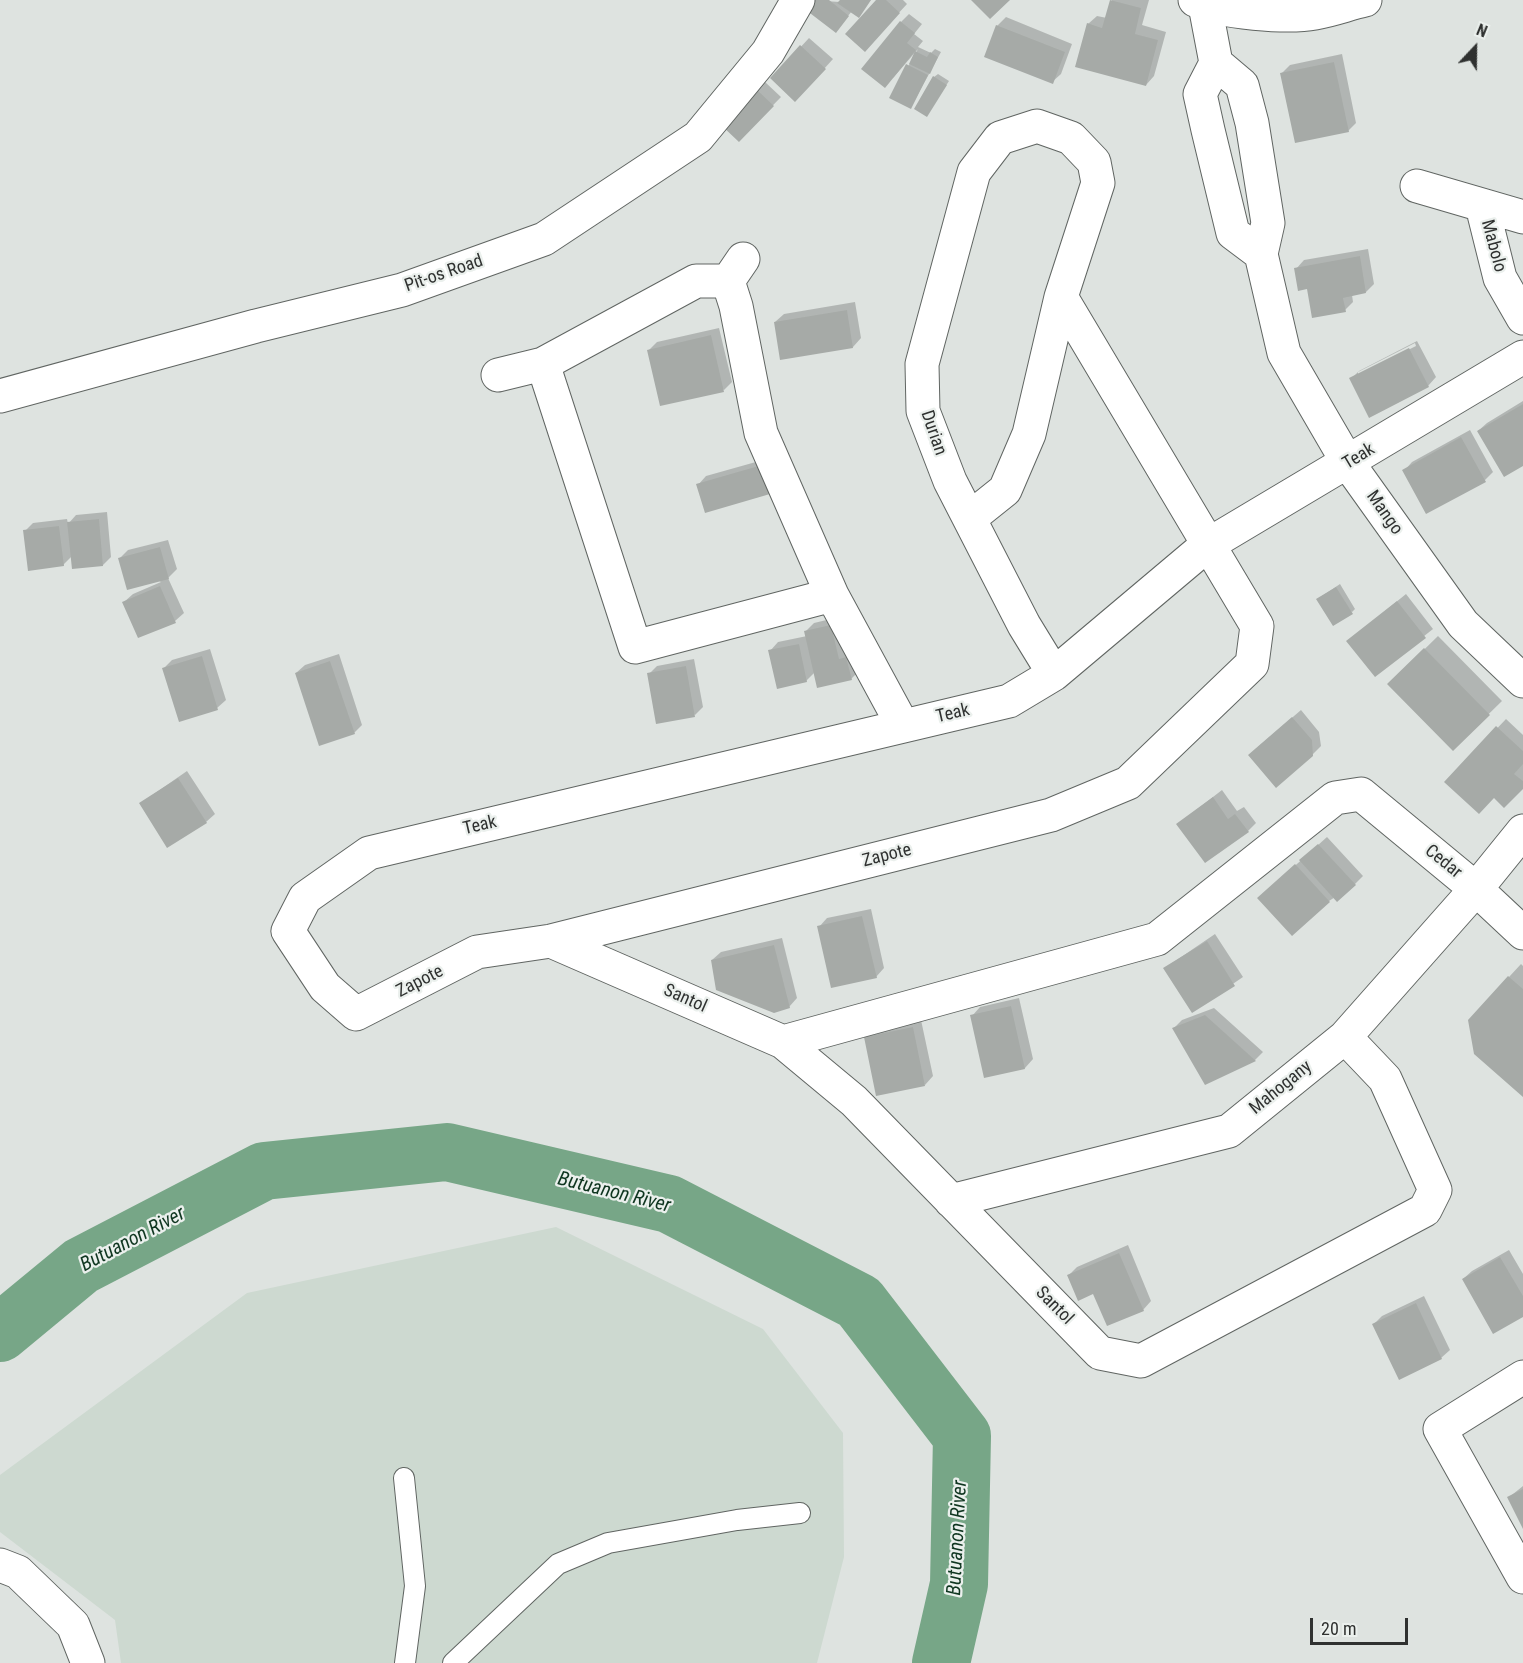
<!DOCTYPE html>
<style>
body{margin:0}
#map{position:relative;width:1523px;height:1663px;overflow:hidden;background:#dee3e0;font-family:"Roboto Condensed",sans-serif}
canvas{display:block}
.north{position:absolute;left:1445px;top:18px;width:60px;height:60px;-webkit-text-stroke:4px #ebf0ed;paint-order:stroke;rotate:22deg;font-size:16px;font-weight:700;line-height:24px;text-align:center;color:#2f3130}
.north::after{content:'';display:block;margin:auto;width:21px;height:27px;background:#2f3130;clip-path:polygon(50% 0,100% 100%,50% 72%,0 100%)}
.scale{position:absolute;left:1310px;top:1618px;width:98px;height:27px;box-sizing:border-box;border:3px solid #2f3130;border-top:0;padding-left:8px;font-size:18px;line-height:21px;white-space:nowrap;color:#2f3130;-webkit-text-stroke:4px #ebf0ed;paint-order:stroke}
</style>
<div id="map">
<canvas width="1523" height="1663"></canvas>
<div class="north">N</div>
<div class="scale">20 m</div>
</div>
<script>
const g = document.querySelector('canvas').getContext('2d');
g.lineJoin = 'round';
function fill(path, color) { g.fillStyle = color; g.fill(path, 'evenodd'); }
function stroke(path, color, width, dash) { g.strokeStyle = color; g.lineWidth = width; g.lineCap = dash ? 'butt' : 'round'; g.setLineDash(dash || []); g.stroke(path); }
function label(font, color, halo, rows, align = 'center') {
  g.font = font + ' "Roboto Condensed",sans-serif'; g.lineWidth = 4.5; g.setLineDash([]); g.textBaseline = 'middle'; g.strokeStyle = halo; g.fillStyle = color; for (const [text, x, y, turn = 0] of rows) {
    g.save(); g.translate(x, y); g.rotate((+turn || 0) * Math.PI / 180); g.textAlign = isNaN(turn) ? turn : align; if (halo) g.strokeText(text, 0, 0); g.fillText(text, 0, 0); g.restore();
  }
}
fill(new Path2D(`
 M556,1227L763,1329L843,1433L844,1557L817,1663H121L115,1620L0,1532V1475L247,1293Z`), '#cdd9d0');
fill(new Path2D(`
 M809,0L840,2L871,0L852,11L839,27Z
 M878,0H903L907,4L873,41Z
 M1112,0H1149L1142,25L1166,32L1154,76L1146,85L1088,24L1097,16L1107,18Z
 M909,14L922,24L914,34L923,41L918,47L931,53L935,49L941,52L911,107L891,97L918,49L893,78L901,22Z
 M1006,17L1072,44L1061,74L1052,82L986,56L997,26Z
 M809,38L833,59L804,91L772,78Z
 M1342,54L1356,123L1348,131L1282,73L1290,65Z
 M938,74L949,81L927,115L934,77Z
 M765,82L781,97L739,140L723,125Z
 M1368,249L1374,284L1366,292L1352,295L1353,302L1345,310L1308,288L1296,269L1304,260Z
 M855,302L861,338L853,347L775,322L784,314Z
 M719,328L732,382L724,390L649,350L657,342Z
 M1417,341L1436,377L1428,386L1351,379L1359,371ZM1415,343L1416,346L1358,375V372Z
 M1523,401V464L1478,431L1487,423Z
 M1470,430L1493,472L1485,480L1404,471L1412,462Z
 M770,458L706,511L698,485L706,476Z
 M107,512L111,557L103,565L72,556L63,565L25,531L33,523L67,519L68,524L76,515Z
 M168,540L177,569L168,578L184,613L175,621L139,637L124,602L133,594L161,582L120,558L128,550Z
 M1340,584L1355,609L1352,612L1322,596Z
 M1406,594L1433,629L1375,675L1348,641Z
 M839,617L860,670L851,679L815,672L806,681L770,651L778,642L807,636L806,631L814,623Z
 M1438,636L1502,701L1453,749L1389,684Z
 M210,649L226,700L217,708L163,669L172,660Z
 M339,654L362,725L354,733L296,673L305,665Z
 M694,659L703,707L695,715L649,674L657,666Z
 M1301,710L1319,732L1321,746L1312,755L1258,747Z
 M1506,719L1523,735V787L1446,782Z
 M187,771L215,814L206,822L141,803Z
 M1222,790L1237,811L1244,807L1256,823L1248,831L1178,824Z
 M1327,837L1363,876L1355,884L1329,901L1268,890Z
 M871,909L884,968L876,977L819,927L827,918Z
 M1215,934L1243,977L1193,1011L1165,968Z
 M782,938L797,998L789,1007L712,960L721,952Z
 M1521,964L1523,966V1095L1509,977Z
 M1019,998L1033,1059L1025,1068L986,1076L972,1016L980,1007Z
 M1214,1008L1263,1052L1255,1060L1206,1083L1174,1028L1182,1020Z
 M921,1020L933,1076L925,1085L865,1038L873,1029Z
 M1128,1245L1151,1301L1143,1310L1094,1292L1069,1275L1077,1267Z
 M1509,1250L1523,1274V1315L1463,1279L1472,1271Z
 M1424,1296L1450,1350L1441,1358L1374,1324L1382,1316Z
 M1523,1486V1526L1508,1498Z`), '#0003');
stroke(new Path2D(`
 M0,1333L81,1266L264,1171L447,1152L669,1204L859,1302L962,1436L959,1584L941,1663`), '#77a687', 58);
fill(new Path2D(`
 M808,0H829L849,16L836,33L802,7Z
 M840,0H871L859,18L837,3Z
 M876,0H886L900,13L865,52L845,34Z
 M971,0H1010L990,19Z
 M1110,0L1141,8L1135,34L1158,40L1146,86L1075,67L1087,23L1102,28Z
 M900,21L915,33L907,43L916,50L885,88L861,69Z
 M996,25L1065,52L1053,84L984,57Z
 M800,45L826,69L795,102L770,78Z
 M915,51L927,57L930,52L938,57L930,74L909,64Z
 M1334,62L1349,132L1295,143L1280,73Z
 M906,64L928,75L911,109L889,98Z
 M933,76L947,85L927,117L914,109Z
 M756,89L774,106L739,142L721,125Z
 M1360,256L1366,293L1343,298L1346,312L1312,318L1307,289L1298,291L1294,268Z
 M847,310L853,348L780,360L774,322Z
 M711,335L724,392L660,406L647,350Z
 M1409,348L1429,387L1369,418L1349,378Z
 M1523,404V466L1504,477L1477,431Z
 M1461,437L1486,482L1426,514L1402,470Z
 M762,465L770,494L705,513L696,484Z
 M99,519L103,566L72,569L67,522Z
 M59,526L64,566L28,571L23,530Z
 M160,547L169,579L127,590L118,558Z
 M160,586L176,623L138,638L122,602Z
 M1336,587L1353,614L1333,626L1316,599Z
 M1397,601L1426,638L1375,677L1346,641Z
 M831,625L839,659L846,657L852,680L817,688L804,631Z
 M799,644L807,682L777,689L768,650Z
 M1424,648L1490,715L1453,751L1387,684Z
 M202,656L218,710L179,722L162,668Z
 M330,661L355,734L319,746L295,673Z
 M686,666L695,717L656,724L647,673Z
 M1292,717L1312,740L1313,756L1276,788L1248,755Z
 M1496,726L1523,751V764L1514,774L1523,781V789L1504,808L1494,798L1479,814L1444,782Z
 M178,778L207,823L167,848L139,803Z
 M1213,797L1228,819L1235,814L1249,832L1205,863L1176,824Z
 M1318,844L1356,885L1337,902L1299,860Z
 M1295,864L1330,902L1292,936L1257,898Z
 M862,916L877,978L831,988L817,926Z
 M1207,941L1235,986L1192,1013L1163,968Z
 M774,945L790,1008L774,1013L716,990L711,960Z
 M1508,976L1523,989V1097L1474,1054L1468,1020Z
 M1011,1006L1025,1069L984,1078L970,1015Z
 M1205,1015L1256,1061L1205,1085L1172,1028Z
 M913,1027L925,1086L876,1096L864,1037Z
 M1119,1253L1144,1311L1107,1326L1093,1294L1078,1301L1067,1275Z
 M1500,1257L1523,1296V1317L1493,1334L1462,1279Z
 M1416,1303L1442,1359L1399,1380L1372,1324Z
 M1523,1489V1529L1507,1497Z`), '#a6aaa7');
const service = new Path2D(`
 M404,1478L415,1586L405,1663
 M453,1663L558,1564L608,1543L737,1520L800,1513`);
const minor = new Path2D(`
 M1204,0L1216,63L1200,94L1208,130L1233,233L1261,254
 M1216,63L1242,85L1252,123L1268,223L1261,254L1284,353L1348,463L1463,624L1523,681
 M1417,186L1523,217
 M1482,206L1500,278L1523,318
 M728,281L736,306L761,433L832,595L903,726
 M1061,297L1257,626L1252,664L1128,783L1051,815L551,941L477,952L356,1014L325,987L288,931L305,898L369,853L1009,701L1054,674L1206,546L1523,357
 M543,364L635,647L832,595
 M498,375L543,364L696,281H728L743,259
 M970,518L1005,490L1029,434L1061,297L1098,183L1094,162L1071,138L1037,126L1000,138L974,172L922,364L923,411L950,481L1024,625L1054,674
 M551,941L783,1042L854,1101L1100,1353L1141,1361L1425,1210L1435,1190L1385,1079L1345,1037
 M783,1042L1157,939L1335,798L1361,794L1476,889L1523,933
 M951,1201L1229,1131L1345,1037L1476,889L1523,831
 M1523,1377L1440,1429L1523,1577`);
const tertiary = new Path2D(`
 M1195,0C1220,13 1288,18 1315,13C1332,10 1348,4 1365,0
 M0,396L256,326L402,290L544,239L698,137L768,52L798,0
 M0,1565L18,1572L73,1625L88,1663`);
stroke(service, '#606562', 22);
stroke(minor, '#606562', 35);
stroke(tertiary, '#606562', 35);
stroke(service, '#fff', 20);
stroke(minor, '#fff', 33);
stroke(tertiary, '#fff', 33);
label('18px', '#2f3130', '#ebf0ed', [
 ["Mabolo",1493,246,75],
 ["Pit-os Road",444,274,-19],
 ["Durian",933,433,71],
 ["Teak",1359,457,-31],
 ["Mango",1384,513,55],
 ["Teak",953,714,-13],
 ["Teak",480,826,-13],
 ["Zapote",887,856,-14],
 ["Cedar",1443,862,39],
 ["Zapote",420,982,-27],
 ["Santol",685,999,24],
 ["Mahogany",1281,1088,-39],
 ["Santol",1054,1306,45]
]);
label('italic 20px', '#0f3620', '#ebf0ed', [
 ["Butuanon River",614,1193,14],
 ["Butuanon River",133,1240,-28],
 ["Butuanon River",958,1538,-87]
]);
</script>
